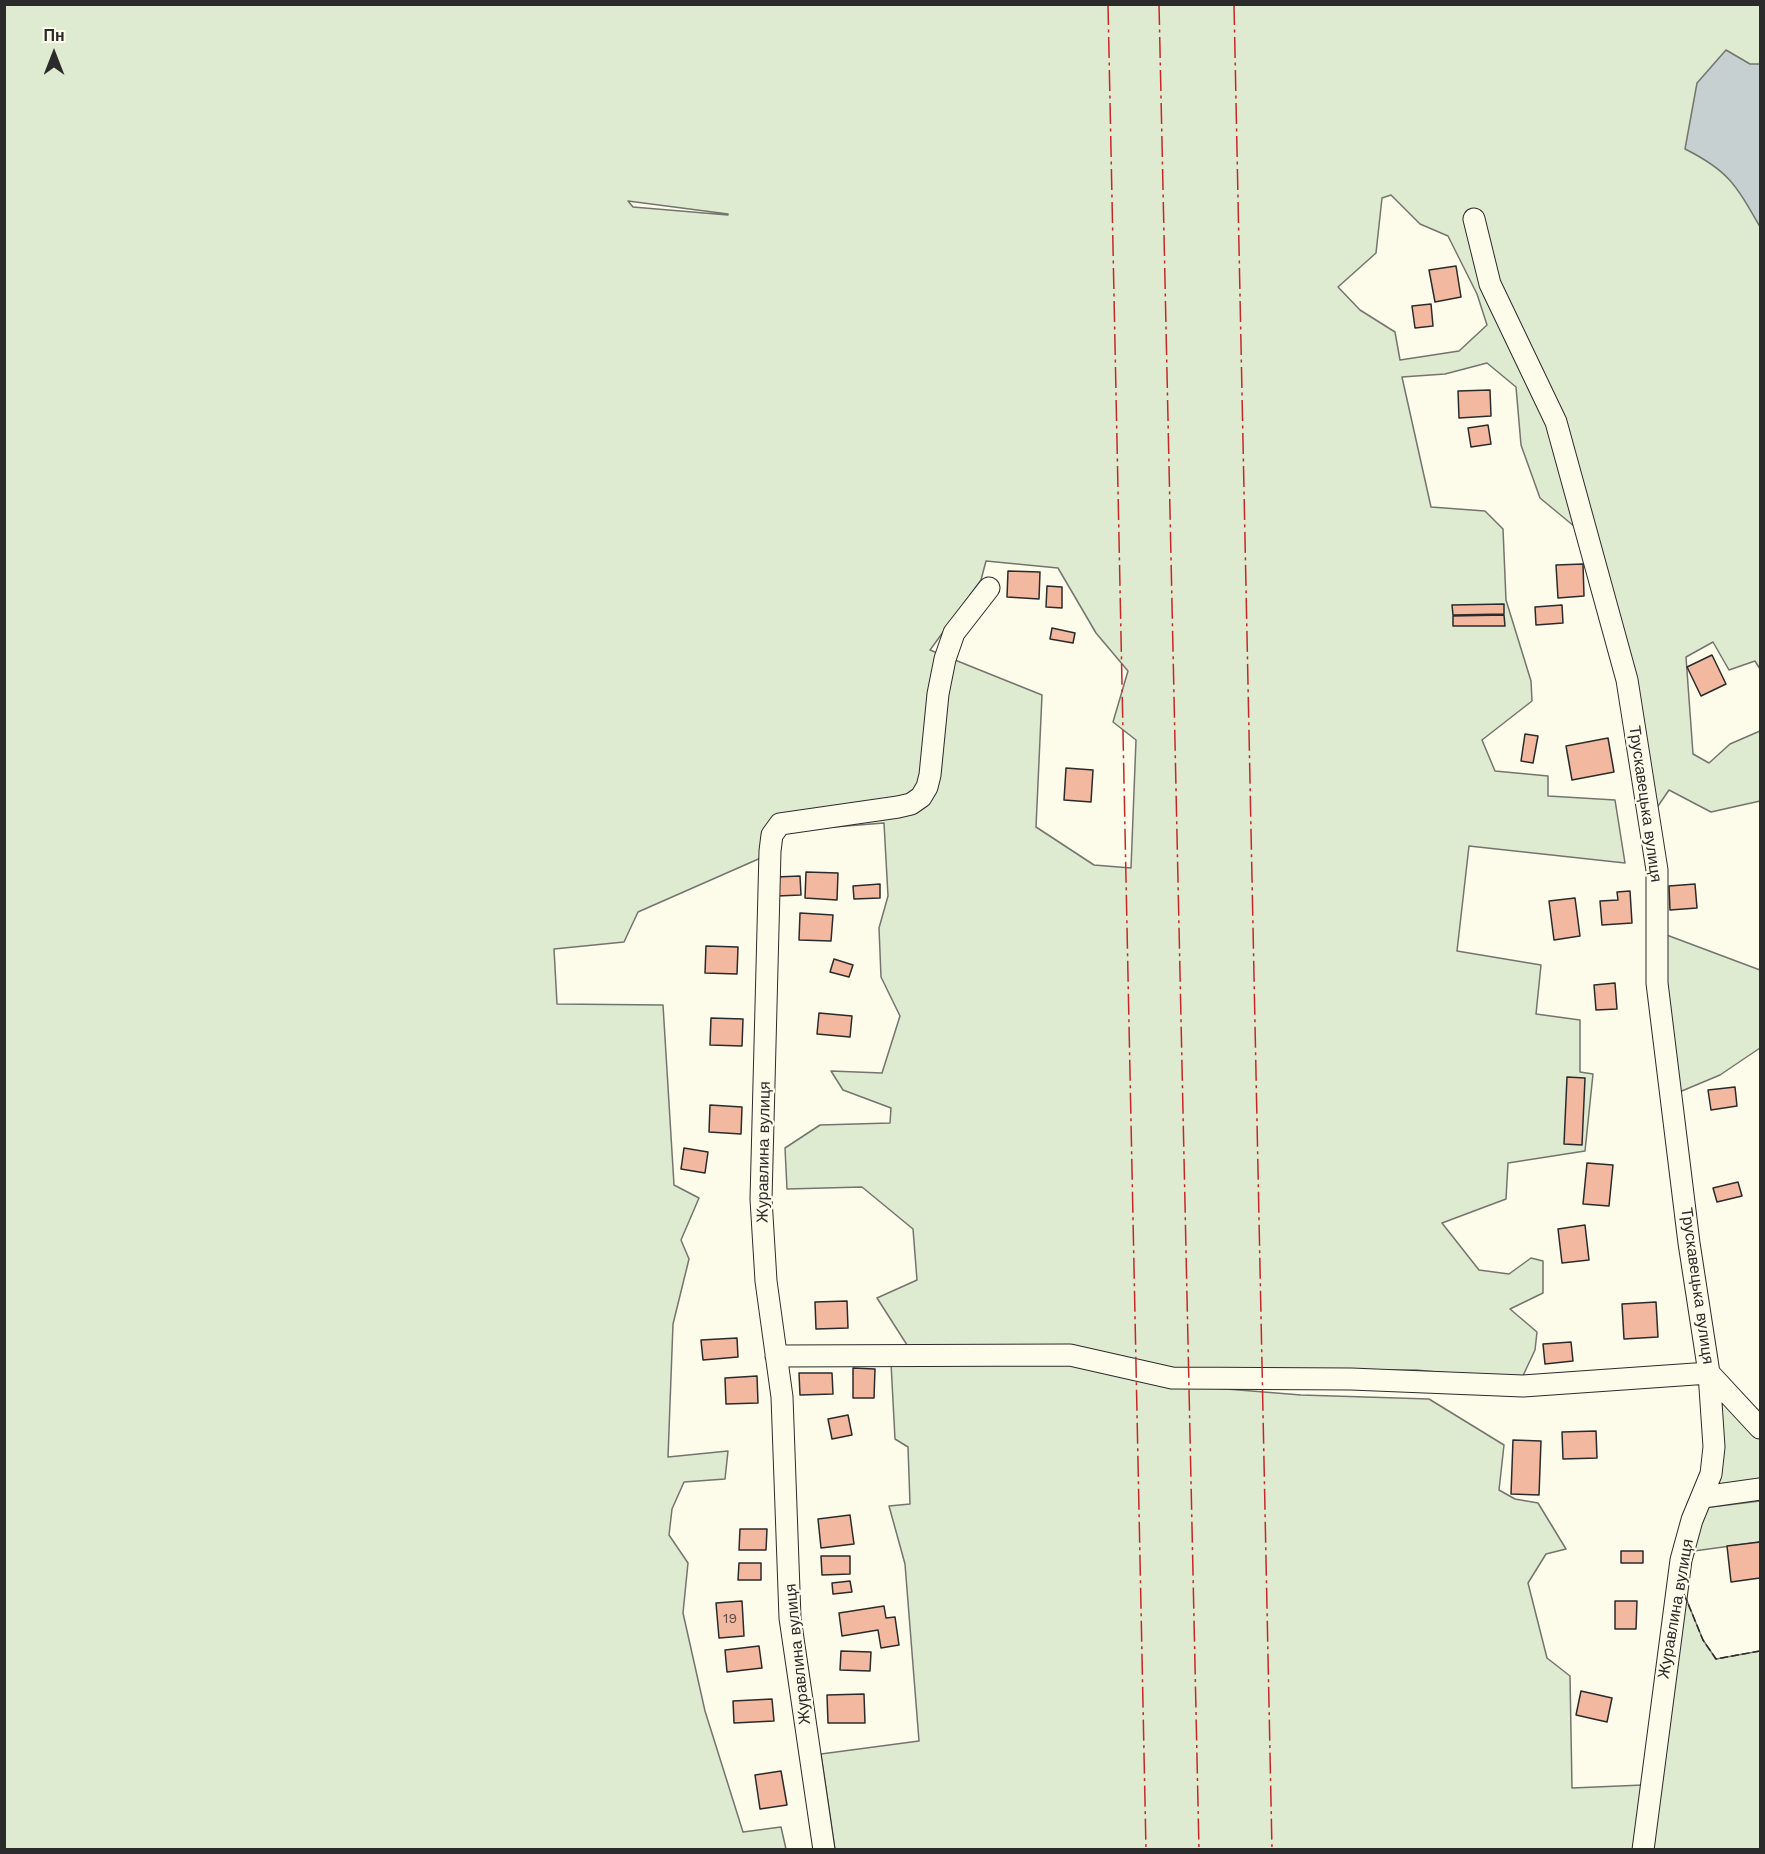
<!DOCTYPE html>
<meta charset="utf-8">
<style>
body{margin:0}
#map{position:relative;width:1765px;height:1854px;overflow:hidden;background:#fdfbea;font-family:"Work Sans",sans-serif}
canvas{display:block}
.frame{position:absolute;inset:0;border:6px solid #2b2b2b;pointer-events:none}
.north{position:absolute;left:24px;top:24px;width:60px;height:60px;-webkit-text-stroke:4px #fdfbea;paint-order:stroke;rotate:0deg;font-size:16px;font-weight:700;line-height:24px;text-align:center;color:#2b2b2b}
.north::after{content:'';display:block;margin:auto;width:21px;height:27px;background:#2b2b2b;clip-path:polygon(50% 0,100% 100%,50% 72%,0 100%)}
</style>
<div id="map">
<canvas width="1765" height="1854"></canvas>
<div class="frame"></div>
<div class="north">Пн</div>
</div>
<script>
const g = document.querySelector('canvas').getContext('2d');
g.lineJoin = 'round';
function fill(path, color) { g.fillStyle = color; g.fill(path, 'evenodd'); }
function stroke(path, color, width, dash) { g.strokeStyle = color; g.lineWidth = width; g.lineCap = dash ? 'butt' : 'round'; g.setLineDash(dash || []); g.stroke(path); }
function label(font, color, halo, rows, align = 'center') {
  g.font = font + ' "Work Sans",sans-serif'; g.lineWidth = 4.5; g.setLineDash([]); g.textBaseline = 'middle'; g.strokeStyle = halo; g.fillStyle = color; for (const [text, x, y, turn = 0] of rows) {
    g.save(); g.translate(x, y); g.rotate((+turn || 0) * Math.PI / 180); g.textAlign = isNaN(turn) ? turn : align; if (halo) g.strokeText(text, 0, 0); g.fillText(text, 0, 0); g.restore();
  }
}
const green = new Path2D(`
 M5,5H1760V669L1755,661L1729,670L1713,642L1686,657L1693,754L1709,763L1730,744L1760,731V801L1711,812L1669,790L1656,809L1598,546L1540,498L1521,445L1516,387L1487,363L1445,374L1402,377L1431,507L1485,511L1503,529L1506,600L1531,681L1532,701L1482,740L1495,771L1548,776V796L1615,800L1625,863L1469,846L1457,951L1541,965L1536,1014L1580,1020V1072L1593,1074L1585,1151L1508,1163L1506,1199L1442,1223L1479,1270L1509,1274L1531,1258L1543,1261V1293L1510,1309L1537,1332L1535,1350L1521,1380L1416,1370L1173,1372L1072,1348L1018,1345L1177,1385L1301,1395L1429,1399L1504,1445L1499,1490L1515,1499L1538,1503L1566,1549L1546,1554L1528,1583L1547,1658L1570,1676L1572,1788L1643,1785L1636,1849H835L821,1754L919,1741L905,1564L889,1506L910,1504L908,1447L895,1439L891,1363L909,1348L877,1298L917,1280L913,1229L862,1187L787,1189L785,1148L820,1125L890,1123L891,1108L843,1090L831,1071L882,1073L900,1016L881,977L879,928L888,896L884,823L783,831L763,857L638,912L624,942L554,949L557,1004L663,1005L674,1185L699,1198L681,1240L689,1259L673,1324L668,1457L728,1451L725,1479L684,1482L672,1509L669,1535L688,1563L683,1613L705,1711L743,1832L781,1827L786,1849L5,1850ZM1391,195L1420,224L1448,236L1477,294L1487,325L1459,351L1400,360L1395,332L1360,310L1338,287L1376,253L1382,198ZM628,201L728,214V215L633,207ZM986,561L1058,568L1096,633L1128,671L1113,722L1136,740L1131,868L1094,865L1036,827L1042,695L930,650L981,580Z
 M1664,934L1760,970V1048L1720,1075L1677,1093L1665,998Z
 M1720,1396L1734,1402L1760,1438V1482L1715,1485Z
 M1760,1501V1542L1694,1551L1703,1508Z
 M1683,1591L1703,1640L1716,1659L1760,1651V1849L1651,1850Z`);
fill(green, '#deebd1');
stroke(green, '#74746e', 1.5);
const water = new Path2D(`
 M1726,50L1750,64H1760V227C1736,185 1729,171 1685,149L1697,83Z`);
fill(water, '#c7d0d0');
stroke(water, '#74746e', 1.5);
const building = new Path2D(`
 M1456,266L1461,297L1435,302L1429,270Z
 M1431,304L1433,326L1415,328L1412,306Z
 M1490,390L1491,416L1459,418L1458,391Z
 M1488,425L1491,444L1471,447L1468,428Z
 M1583,564L1584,596L1558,598L1556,565Z
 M1008,571L1040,572L1039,599L1007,597Z
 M1047,586L1062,587V608L1046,607Z
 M1504,604V614L1453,615L1452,605Z
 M1562,605L1563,623L1536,625L1535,607Z
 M1504,615L1505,626H1453V616Z
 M1052,628L1075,633L1073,643L1050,639Z
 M1712,655L1726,684L1701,696L1687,667Z
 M1525,734L1538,736L1533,763L1521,761Z
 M1608,738L1614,772L1572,780L1566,746Z
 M1066,768L1093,770L1091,802L1064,800Z
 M806,872L838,873L837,900L805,898Z
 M800,876L801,895L777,896L776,877Z
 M880,884V898L854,899L853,886Z
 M1695,884L1697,908L1670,910L1669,886Z
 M1630,891L1632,923L1602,925L1600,901L1618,900L1617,892Z
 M1575,898L1580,936L1554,940L1549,901Z
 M800,913L833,915L831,941L799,940Z
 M706,946L738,947L737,974L705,973Z
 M834,959L853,965L849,977L830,972Z
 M1615,983L1617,1009L1596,1010L1594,985Z
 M819,1013L852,1016L850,1037L817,1034Z
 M711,1018L743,1019L742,1046L710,1045Z
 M1567,1077L1585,1078L1582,1145L1564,1144Z
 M1735,1087L1737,1106L1711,1110L1708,1090Z
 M710,1105L742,1107L741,1134L709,1132Z
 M684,1148L708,1152L705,1173L681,1169Z
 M1587,1163L1613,1165L1609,1206L1583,1204Z
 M1738,1182L1742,1196L1717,1202L1713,1188Z
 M1585,1225L1589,1260L1562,1263L1558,1229Z
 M847,1301L848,1328L816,1329L815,1302Z
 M1656,1302L1658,1337L1624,1339L1622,1304Z
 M737,1338L738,1357L703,1360L701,1340Z
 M1571,1342L1573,1361L1545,1364L1543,1344Z
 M853,1368L875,1369L874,1398H853Z
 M799,1373H832L833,1394L800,1395Z
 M757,1376L758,1403L726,1404L725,1378Z
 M848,1415L852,1435L832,1439L828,1419Z
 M1596,1431L1597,1458L1563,1459L1562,1432Z
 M1513,1440L1541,1441L1539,1495L1511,1494Z
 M850,1515L854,1544L821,1548L818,1519Z
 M740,1529H767L766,1550H739Z
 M1760,1542V1578L1731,1582L1727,1546Z
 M1621,1551H1643V1563H1621Z
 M821,1556H850V1574L822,1575Z
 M739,1563H761V1580H738Z
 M850,1581L852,1592L833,1594L832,1583Z
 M742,1601L744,1636L719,1638L716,1603Z
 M1615,1601H1637L1636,1629H1615Z
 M884,1606L886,1618L895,1617L899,1645L881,1648L878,1630L842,1636L839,1613Z
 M759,1646L762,1668L727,1672L725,1650Z
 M841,1651L871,1652L870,1671L840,1670Z
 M1581,1691L1612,1698L1607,1722L1576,1715Z
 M864,1694L865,1723H828L827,1695Z
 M772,1699L774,1721L734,1723L733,1701Z
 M781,1771L787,1805L760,1809L755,1775Z`);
fill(building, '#f2b8a0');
stroke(building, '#2b2b2b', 1.5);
const minor = new Path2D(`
 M1474,219L1490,284L1556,422L1627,680L1657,870V983L1689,1243L1709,1373L1760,1428
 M776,1356L1070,1355L1172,1378L1351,1379L1523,1386L1709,1373L1714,1447L1711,1474L1692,1520L1681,1560L1643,1850
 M1703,1497L1760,1489
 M824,1850L790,1618L782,1397L766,1281L761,1199L770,851L772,835L780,824L898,807L911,804L921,797L927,787L930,775L938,694L945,659L954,633L989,588`);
stroke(minor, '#2b2b2b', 23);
stroke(minor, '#fdfbea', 21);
stroke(new Path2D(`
 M1684,1594L1703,1640L1716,1659L1760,1651`), '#2b2b2b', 1.5, [8, 3]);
stroke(new Path2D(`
 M1108,4L1146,1850
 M1159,4L1199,1850
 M1234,4L1272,1850`), '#c62828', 1.5, [21, 4.5, 3, 4.5]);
label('14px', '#5d4e48', null, [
 ["19",730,1619]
]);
label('16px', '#2b2b2b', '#fdfbea', [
 ["Трускавецька вулиця",1645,804,82],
 ["Журавлина вулиця",764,1152,-89],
 ["Трускавецька вулиця",1697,1286,82],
 ["Журавлина вулиця",1676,1609,-80],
 ["Журавлина вулиця",798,1654,-96]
]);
</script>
